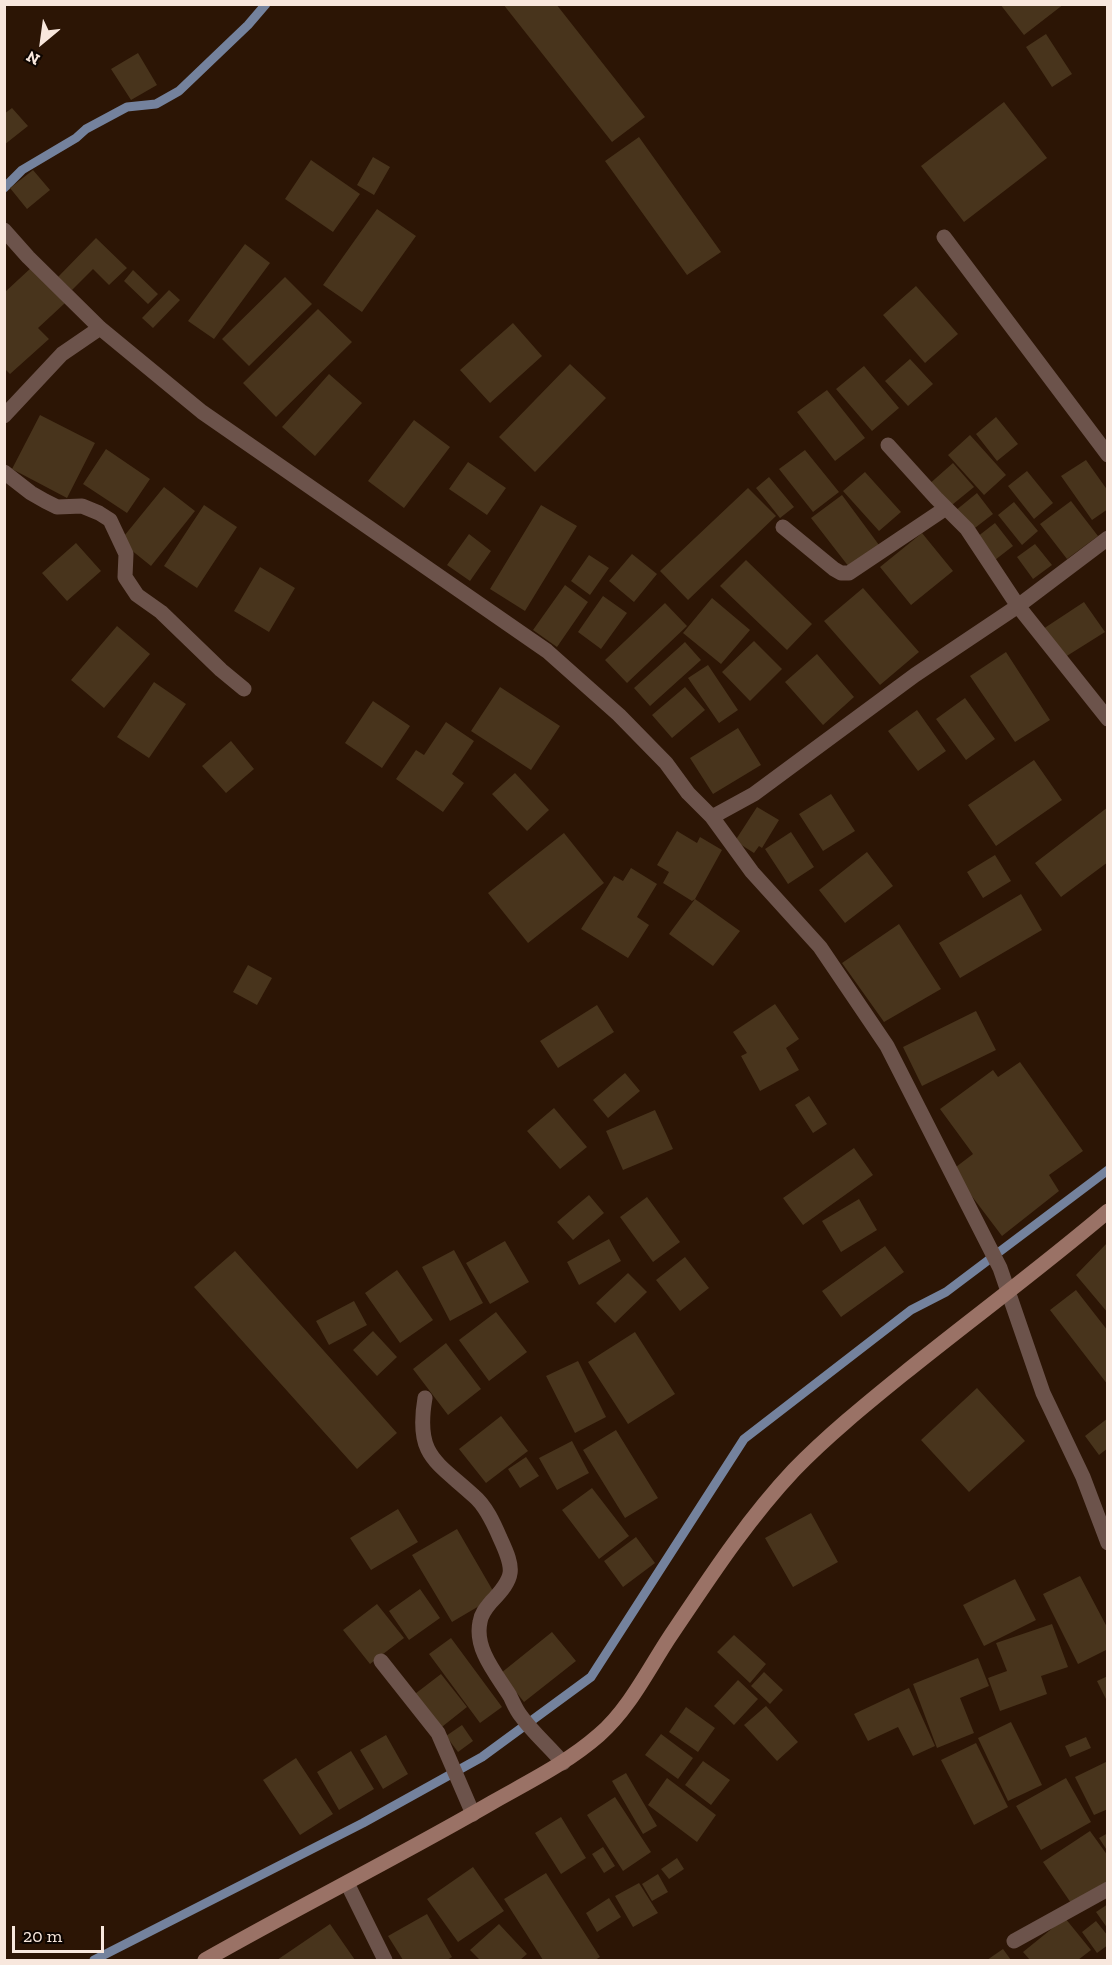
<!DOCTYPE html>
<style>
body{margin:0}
#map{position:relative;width:1112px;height:1965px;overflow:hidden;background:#2c1505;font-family:"Zilla Slab",serif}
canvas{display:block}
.frame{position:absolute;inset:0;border:6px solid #f8e7dd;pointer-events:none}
.north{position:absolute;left:12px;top:12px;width:60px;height:60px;-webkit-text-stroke:4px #0d0501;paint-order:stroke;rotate:209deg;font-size:16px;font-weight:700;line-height:24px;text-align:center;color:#f8e7dd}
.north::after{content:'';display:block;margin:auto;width:21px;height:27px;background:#f8e7dd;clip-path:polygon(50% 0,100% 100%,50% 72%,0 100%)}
.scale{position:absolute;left:12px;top:1926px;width:92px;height:27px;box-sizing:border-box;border:3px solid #f8e7dd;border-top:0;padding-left:8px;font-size:18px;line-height:21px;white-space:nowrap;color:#f8e7dd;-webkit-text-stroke:4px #0d0501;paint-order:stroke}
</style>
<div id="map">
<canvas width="1112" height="1965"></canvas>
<div class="frame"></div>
<div class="north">N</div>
<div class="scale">20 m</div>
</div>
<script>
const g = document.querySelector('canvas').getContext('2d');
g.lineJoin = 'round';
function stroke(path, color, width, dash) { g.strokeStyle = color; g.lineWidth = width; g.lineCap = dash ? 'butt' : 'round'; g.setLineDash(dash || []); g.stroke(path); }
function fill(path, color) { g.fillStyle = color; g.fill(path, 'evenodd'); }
stroke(new Path2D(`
 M4,188L22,170L76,138L86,129L127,107L156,104L179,91L248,25L266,4
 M94,1960L363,1823L482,1757L591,1677L744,1439L911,1310L946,1292L1108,1170`), '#74829d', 9);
fill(new Path2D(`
 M503,4H556L645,117L612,142Z
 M1000,4H1064L1024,35Z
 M1046,34L1072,74L1052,87L1026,47Z
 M138,53L157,85L131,100L111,69Z
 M1004,102L1047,158L964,222L921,166Z
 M12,108L28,126L4,145V114Z
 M639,137L721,252L687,275L605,161Z
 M373,157L390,167L374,195L357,185Z
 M311,160L360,194L333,232L285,199Z
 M33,170L50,190L27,209L10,188Z
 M377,209L416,236L362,312L323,285Z
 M96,238L127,268L109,285L93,269L72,290L58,277Z
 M245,244L270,263L214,339L188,321Z
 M32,267L65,303L38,328L49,339L10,374L5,369V292Z
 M133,270L158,294L148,304L124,281Z
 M285,277L312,304L249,366L222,339Z
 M916,286L958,334L925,363L883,315Z
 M169,290L180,300L153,328L142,318Z
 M318,309L352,342L276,417L243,383Z
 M513,323L542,356L490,403L460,370Z
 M910,359L933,384L908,406L885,381Z
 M570,364L606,398L535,472L499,437Z
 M864,366L899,408L872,431L836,389Z
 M329,374L362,403L315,456L282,427Z
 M827,390L865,438L835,461L797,412Z
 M40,415L95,443L67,498L12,469Z
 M996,417L1018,444L997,461L976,434Z
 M414,420L450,447L404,508L368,481Z
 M970,435L1006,475L984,495L948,455Z
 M106,449L150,479L127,513L83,484Z
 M805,450L839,492L813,512L779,469Z
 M1086,460L1108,491V509L1092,520L1061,476Z
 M468,462L506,488L487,515L449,489Z
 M953,463L974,487L947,509L927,486Z
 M1027,471L1053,503L1034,519L1008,486Z
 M865,472L901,512L879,531L843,491Z
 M769,477L794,507L780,518L756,488Z
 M164,487L195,511L151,566L120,541Z
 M748,488L776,516L688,600L660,571Z
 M977,493L993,514L971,531L955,511Z
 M842,495L879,545L849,567L811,518Z
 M1071,501L1098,536L1067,559L1040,524Z
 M1014,502L1038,531L1022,545L998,515Z
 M204,505L237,527L197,588L164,566Z
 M541,505L577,526L525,611L490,589Z
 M995,523L1013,546L995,560L977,537Z
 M922,533L953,571L911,605L880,567Z
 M469,534L491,551L470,581L447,565Z
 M76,543L101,571L67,601L42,573Z
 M1035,544L1052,565L1033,579L1017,557Z
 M632,554L657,574L634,602L609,581Z
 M589,555L609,568L590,595L571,581Z
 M746,560L812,624L787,650L720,586Z
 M260,567L295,588L269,632L234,611Z
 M565,585L588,602L557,647L533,630Z
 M863,588L919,652L880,685L824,621Z
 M603,596L627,613L601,649L578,632Z
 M712,598L750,630L721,664L683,633Z
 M1084,602L1105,632L1062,659L1043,629Z
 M665,603L687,626L627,683L605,660Z
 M117,626L150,654L104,708L71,680Z
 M754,641L782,669L750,701L722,672Z
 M685,642L701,660L650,706L634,688Z
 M1006,652L1050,720L1015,742L970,676Z
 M817,654L854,697L823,725L785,682Z
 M708,665L738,710L719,723L688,678Z
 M154,682L186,704L149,758L117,737Z
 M500,687L560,726L531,770L471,731Z
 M685,687L705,710L672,738L652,715Z
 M965,698L995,739L966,760L936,719Z
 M373,701L410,726L382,768L345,743Z
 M917,710L946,751L918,771L888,731Z
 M446,722L474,741L452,774L464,783L443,812L396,779L416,750L424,755Z
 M738,728L761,765L713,794L690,758Z
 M231,741L254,769L226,793L202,766Z
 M1034,760L1062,800L996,846L968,805Z
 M515,773L549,810L527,831L492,794Z
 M831,794L855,831L823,851L799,814Z
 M757,807L779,820L762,848L759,846L754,853L735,841Z
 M1108,807V862L1061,897L1035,863Z
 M677,831L697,843L700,837L722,850L695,899L692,901L663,883L669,872L657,865Z
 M791,832L814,867L788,884L765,849Z
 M564,833L604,883L528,943L488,893Z
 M867,852L893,886L845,923L819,890Z
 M995,855L1011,881L983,898L967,872Z
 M631,868L657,884L637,917L649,925L628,958L581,929L614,876L623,881Z
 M1021,894L1042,930L960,978L939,943Z
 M695,899L740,931L713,966L669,934Z
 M899,924L941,989L884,1022L842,963Z
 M248,965L272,978L257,1005L233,992Z
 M775,1004L799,1039L786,1048L799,1070L760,1091L741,1056L747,1053L733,1032Z
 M597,1005L614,1032L558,1068L540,1041Z
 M976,1011L996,1050L922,1086L903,1047Z
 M1020,1062L1083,1151L1049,1175L1059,1191L1002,1236L952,1170L973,1154L940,1109L993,1070L998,1077Z
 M625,1073L640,1091L608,1118L593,1100Z
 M809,1096L827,1124L813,1133L795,1105Z
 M554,1108L587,1147L560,1169L527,1131Z
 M655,1110L673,1149L623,1170L606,1131Z
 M854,1148L873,1175L803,1225L783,1198Z
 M589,1195L604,1213L573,1240L557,1222Z
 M647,1197L680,1242L653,1262L620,1217Z
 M859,1199L877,1230L841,1252L822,1221Z
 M609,1239L621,1261L579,1285L567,1262Z
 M505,1241L529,1282L490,1304L466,1263Z
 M1108,1242V1313L1076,1275Z
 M885,1246L904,1272L841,1317L822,1291Z
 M454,1250L483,1303L450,1321L422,1267Z
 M235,1251L397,1433L357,1469L194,1287Z
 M685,1257L709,1288L680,1311L656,1280Z
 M397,1270L433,1320L400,1343L365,1293Z
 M628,1273L647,1292L615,1323L596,1303Z
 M1076,1290L1108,1331V1385L1050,1310Z
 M354,1301L367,1325L329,1345L316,1321Z
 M496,1312L527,1352L489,1381L459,1340Z
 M373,1331L397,1357L377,1376L353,1350Z
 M635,1332L675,1394L628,1424L588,1362Z
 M446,1343L481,1389L448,1415L413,1369Z
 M578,1361L606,1417L575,1433L546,1376Z
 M977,1388L1025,1441L969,1492L921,1440Z
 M501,1416L528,1451L486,1483L459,1449Z
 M1108,1418V1448L1099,1455L1085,1436Z
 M616,1430L658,1498L625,1518L583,1450Z
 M572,1441L589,1473L557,1490L539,1458Z
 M526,1457L539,1476L520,1488L508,1469Z
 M592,1488L629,1536L599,1559L562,1510Z
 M398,1509L418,1542L371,1570L350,1538Z
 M811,1513L838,1562L793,1587L765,1538Z
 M457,1529L496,1596L452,1622L412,1555Z
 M636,1537L655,1563L623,1587L604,1561Z
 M1080,1576L1108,1629V1649L1078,1664L1043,1594Z
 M1015,1579L1036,1620L984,1646L963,1605Z
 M420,1589L440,1618L409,1640L389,1611Z
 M377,1604L404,1638L370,1664L343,1630Z
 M1052,1624L1068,1667L1041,1676L1047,1694L1000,1711L988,1678L1007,1671L996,1643Z
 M552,1632L576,1661L524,1702L501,1673Z
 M734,1635L766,1664L750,1683L717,1652Z
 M451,1638L502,1707L480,1723L429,1654Z
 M978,1658L989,1686L960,1698L974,1733L937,1748L913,1684Z
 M764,1672L783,1690L770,1704L751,1686Z
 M441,1674L467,1707L438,1730L411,1697Z
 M1108,1676V1703L1097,1681Z
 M738,1680L758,1699L734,1725L714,1706Z
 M909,1688L935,1746L913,1756L898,1727L868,1741L854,1714Z
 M766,1706L798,1742L777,1761L744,1725Z
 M686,1707L715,1728L698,1752L669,1732Z
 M1011,1722L1042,1785L1008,1801L978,1738Z
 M462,1725L473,1741L458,1752L446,1736Z
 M661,1734L693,1758L678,1779L645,1755Z
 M386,1735L408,1774L383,1789L360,1750Z
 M1086,1737L1091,1748L1070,1757L1065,1746Z
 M976,1743L1008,1807L974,1825L941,1760Z
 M351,1751L374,1789L339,1810L317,1772Z
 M296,1758L333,1814L300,1835L263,1780Z
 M703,1761L730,1780L711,1805L685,1785Z
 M1108,1761V1809L1094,1815L1075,1777Z
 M626,1773L657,1826L643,1834L612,1781Z
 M667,1778L716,1815L697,1842L648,1805Z
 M1066,1778L1091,1822L1041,1850L1016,1806Z
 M615,1797L651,1852L623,1871L587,1815Z
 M561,1817L586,1858L561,1874L535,1833Z
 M1090,1831L1108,1856V1883L1073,1906L1043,1862Z
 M1108,1833V1852L1099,1838Z
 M603,1847L615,1866L604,1873L592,1854Z
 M677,1858L684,1869L669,1879L661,1869Z
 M473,1867L504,1911L458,1942L427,1899Z
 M546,1873L600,1957L595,1960H543L504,1899Z
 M658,1874L668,1892L652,1901L642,1884Z
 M639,1883L658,1913L633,1927L615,1896Z
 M609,1898L621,1917L597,1932L586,1913Z
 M1108,1904V1929L1096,1912Z
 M427,1914L452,1957L447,1960H403L388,1936Z
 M1065,1918L1091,1950L1078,1960H1030L1023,1952Z
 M1096,1921L1108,1936V1945L1097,1953L1082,1932Z
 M330,1924L355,1960H277Z
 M499,1924L527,1954L520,1960H480L470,1950Z
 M1003,1949L1011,1960H987Z`), '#48341c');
stroke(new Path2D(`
 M4,230L28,257L100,328L202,412L547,651L619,715L666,763L688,793L712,817L752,872L820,947L887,1046L1000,1268L1043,1393L1083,1477L1108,1543
 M944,237L1108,455
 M4,416L62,354L100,328
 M888,445L936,498L967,529L1018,606L1108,719
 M4,472L31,493L45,501L57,507L82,506L99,513L110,520L126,554L125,577L137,595L161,612L221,670L244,689
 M783,527L834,569L841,573H849L946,508
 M712,817L754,794L915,675L1018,606L1108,538
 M425,1398C415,1456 436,1461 474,1496C486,1506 494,1524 500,1538C515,1570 515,1577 491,1602C486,1608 481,1614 480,1622C474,1649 497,1675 510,1696C513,1702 516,1710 521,1716C533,1733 550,1747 563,1763
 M381,1661L438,1733L473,1814
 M347,1883L385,1960
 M1014,1941L1108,1889`), '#6c534b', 15);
stroke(new Path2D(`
 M205,1960C300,1906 398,1857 493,1802C530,1781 567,1763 599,1735C629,1709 648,1670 669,1638C708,1580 746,1521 794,1470C827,1436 865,1405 902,1375C970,1320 1041,1268 1108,1211`), '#9a7266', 15);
</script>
